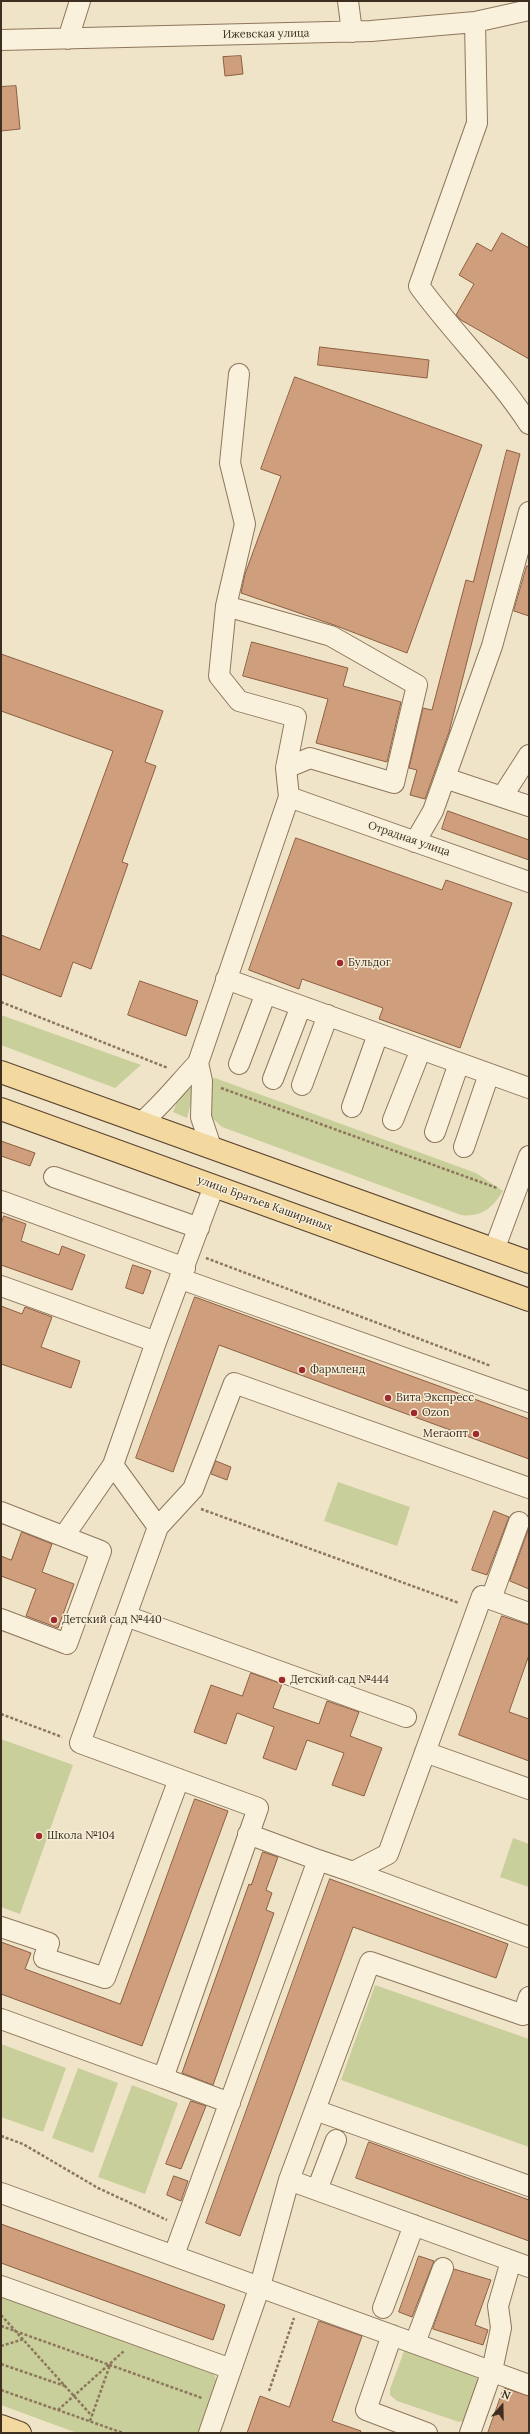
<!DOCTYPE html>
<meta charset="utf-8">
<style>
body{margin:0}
#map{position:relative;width:530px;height:2434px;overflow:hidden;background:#f0e4c8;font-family:Lora,serif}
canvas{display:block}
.frame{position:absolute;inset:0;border:2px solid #3d2e20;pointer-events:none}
.north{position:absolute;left:482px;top:2386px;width:40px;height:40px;-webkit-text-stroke:3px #f7eed8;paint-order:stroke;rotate:20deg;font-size:11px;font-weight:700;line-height:16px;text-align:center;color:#3d2e20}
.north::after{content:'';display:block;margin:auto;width:14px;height:18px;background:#3d2e20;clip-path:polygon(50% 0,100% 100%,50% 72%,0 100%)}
</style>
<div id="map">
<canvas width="530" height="2434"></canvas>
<div class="frame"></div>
<div class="north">N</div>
</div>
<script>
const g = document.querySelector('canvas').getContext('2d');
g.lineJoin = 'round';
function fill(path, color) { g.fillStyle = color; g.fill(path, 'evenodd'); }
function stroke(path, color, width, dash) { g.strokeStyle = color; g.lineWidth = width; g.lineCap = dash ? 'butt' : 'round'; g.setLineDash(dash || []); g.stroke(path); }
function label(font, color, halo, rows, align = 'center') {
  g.font = font + ' Lora,serif'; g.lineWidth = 3; g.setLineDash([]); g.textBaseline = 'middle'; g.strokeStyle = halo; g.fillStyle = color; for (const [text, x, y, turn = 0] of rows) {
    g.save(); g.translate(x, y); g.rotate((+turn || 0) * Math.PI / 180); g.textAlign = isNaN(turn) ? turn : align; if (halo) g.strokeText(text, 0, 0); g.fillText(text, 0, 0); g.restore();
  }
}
fill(new Path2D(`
 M1,1015L141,1065L115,1088L1,1045Z
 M215,1078L476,1173L503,1191C493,1208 480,1218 461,1215L222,1127L209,1115L210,1080Z
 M190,1086L194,1091L187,1118L173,1112L181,1092Z
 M338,1482L410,1507L397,1546L324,1521Z
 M1,1739L73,1765L20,1914L1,1907Z
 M513,1838L529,1844V1887L500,1877Z
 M375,1985L529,2039V2147L341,2080Z
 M1,2044L66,2068L43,2132L1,2117Z
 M78,2068L118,2083L93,2153L52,2138Z
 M132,2085L178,2103L145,2194L98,2177Z
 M1,2291L214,2372L217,2385L199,2433H77L1,2405Z
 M407,2343L483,2376L466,2420L459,2422L397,2401L390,2395V2389Z`), '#c9cf9b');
const building = new Path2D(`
 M241,56L243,74L225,76L223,57Z
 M16,86L20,129L1,131V87Z
 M502,233L529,248V359L461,320L456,315L474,284L459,275L477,243L491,251Z
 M320,347L429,360L427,378L318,365Z
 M295,377L482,445L407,653L334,625L241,593L245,574L281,476L261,469Z
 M507,450L520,454L449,732L425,799L410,795L417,770L409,768L423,708L432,710L466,580L473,582Z
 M527,566H529V616L514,611Z
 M252,642L348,668L343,686L401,702L387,762L316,743L328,699L243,676Z
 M1,654L163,711L145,762L156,766L122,862L128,864L91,969L73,962L61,997L1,974V935L40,950L113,751L1,711Z
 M448,811L529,840V860L442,829Z
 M296,838L442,890L446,880L512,903L460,1048L379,1019L383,1008L302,979L299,989L249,970Z
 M140,981L198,1001L186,1036L128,1015Z
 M1,1141L35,1153L30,1166L1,1156Z
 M4,1216L26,1224L21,1241L59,1255L62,1246L85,1255L72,1290L1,1265V1225Z
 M133,1265L151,1271L143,1294L126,1288Z
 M195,1297L529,1419V1459L219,1345L173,1472L136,1458Z
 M1,1306L22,1314L25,1307L52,1317L41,1347L80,1361L71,1388L1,1364Z
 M216,1461L231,1467L227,1480L211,1474Z
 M494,1511L509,1517L487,1575L472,1570Z
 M529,1528V1589L510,1581Z
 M22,1532L52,1544L42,1572L74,1584L58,1628L26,1616L36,1589L1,1576V1556L11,1560Z
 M502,1616L529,1625V1655L509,1712L529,1719V1761L459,1735Z
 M251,1673L282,1684L273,1708L319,1724L327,1701L359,1712L350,1736L382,1748L364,1796L332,1785L344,1753L307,1740L296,1770L263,1758L274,1727L237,1713L226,1744L194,1732L211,1685L242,1696Z
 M195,1799L228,1811L142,2046L1,1994V1942L31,1953L25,1969L120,2004Z
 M263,1852L278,1857L266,1890L272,1893L266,1910L274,1913L213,2085L182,2073L249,1884L251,1885Z
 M330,1879L508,1944L496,1978L353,1927L240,2236L206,2223Z
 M191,2101L206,2106L181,2169L166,2164Z
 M369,2142L529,2200V2241L356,2178Z
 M174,2176L188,2181L181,2201L167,2195Z
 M1,2224L225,2305L213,2340L1,2263Z
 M419,2256L434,2261L412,2317L399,2312Z
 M454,2269L491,2280L475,2325L488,2330L483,2345L433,2329Z
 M319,2321L362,2336L332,2421L361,2431L360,2433H247L260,2396L289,2407Z
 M504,2388L529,2396V2433H488Z`);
fill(building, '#cf9f7d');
stroke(building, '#8d5f41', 1);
const minor = new Path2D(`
 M348,1L352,32
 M475,22L477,123L419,286C454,334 497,375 529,424
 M68,39L80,1
 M1,40L371,31L475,22L529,10
 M239,374L230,463L245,524L226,606L219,676L239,701L296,717L286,768
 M445,778L529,806
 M289,797L529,882
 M502,797L529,755
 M415,842L433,811L492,646L529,512
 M226,979L529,1088
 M198,1063L202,1081L201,1117L211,1147
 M239,1064L266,993
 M273,1079L301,1006
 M302,1085L328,1015
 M352,1107L378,1034
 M393,1120L421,1049
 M142,1122C163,1104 179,1083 198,1063L289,797L286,768L310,758L394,783L417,685L331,636L226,606
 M435,1132L459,1063
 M464,1147L489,1074
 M54,1177L199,1228
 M214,1186L156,1342L113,1465L158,1527L80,1743L258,1808L163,2078L230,2103
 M1,1201L185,1268
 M494,1250L529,1156
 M181,1279L529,1402
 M1,1286L156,1342
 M1,1512L101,1551L67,1644L1,1619
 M158,1527L193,1489L234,1383L529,1488
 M64,1536L113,1465
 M491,1599L519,1522
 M126,1616L406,1717
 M425,1752L529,1789
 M248,1834L318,1860
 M353,1872L529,1937
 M1,1927L49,1943L44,1958L105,1978L179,1779
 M1,2019L163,2078
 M315,2110L529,2186
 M289,2180L529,2267
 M317,2190L336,2140
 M1,2193L529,2385
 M174,2255L318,1860L353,1872L388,1854L482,1596L529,1613
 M1,2286L231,2369
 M383,2308L414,2225
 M392,2335L366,2410L427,2433
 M415,2343L443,2268
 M209,2433L260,2286L289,2180L370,1962L523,2015L529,1997
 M470,2433L492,2371L501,2328L498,2306L511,2261`);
const major = new Path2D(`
 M1,1072L529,1262
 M1,1109L529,1300
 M1,2426L20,2433`);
stroke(minor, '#8d765c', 22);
stroke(major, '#5b4430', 24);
stroke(new Path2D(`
 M1,1002L168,1068
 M221,1088L497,1188
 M206,1258L491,1366
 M201,1509L459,1603
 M1,1714L62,1737
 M1,2136L23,2144L98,2188L167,2220
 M1,2315L92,2416
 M1,2326L202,2398
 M1,2346L24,2339
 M1,2364L65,2386
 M1,2390L123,2433
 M269,2391L294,2318
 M58,2410L124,2351
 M90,2421L110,2365`), '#8d765c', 2.5, [3, 2]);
stroke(minor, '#faf1dc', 20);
stroke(major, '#f3d9a0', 22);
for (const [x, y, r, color] of [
 [340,963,4,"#9e2a2b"],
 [302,1370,4,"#9e2a2b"],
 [388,1398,4,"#9e2a2b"],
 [414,1413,4,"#9e2a2b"],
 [476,1434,4,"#9e2a2b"],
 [54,1620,4,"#9e2a2b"],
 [282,1680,4,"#9e2a2b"],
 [39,1836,4,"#9e2a2b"]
]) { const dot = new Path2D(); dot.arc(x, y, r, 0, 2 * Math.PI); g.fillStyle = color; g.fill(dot); stroke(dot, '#f7eed8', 1.5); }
label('11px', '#3d2e20', '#f7eed8', [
 ["Ижевская улица",266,34,-1],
 ["Отрадная улица",409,839,19],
 ["улица Братьев Кашириных",265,1204,20]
]);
label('11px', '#3d2e20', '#f7eed8', [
 ["Бульдог",348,963],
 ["Фармленд",310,1370],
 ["Вита Экспресс",396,1398],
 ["Ozon",422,1413],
 ["Мегаопт",468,1434,"right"],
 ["Детский сад №440",62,1620],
 ["Детский сад №444",290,1680],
 ["Школа №104",47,1836]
], 'left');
</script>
